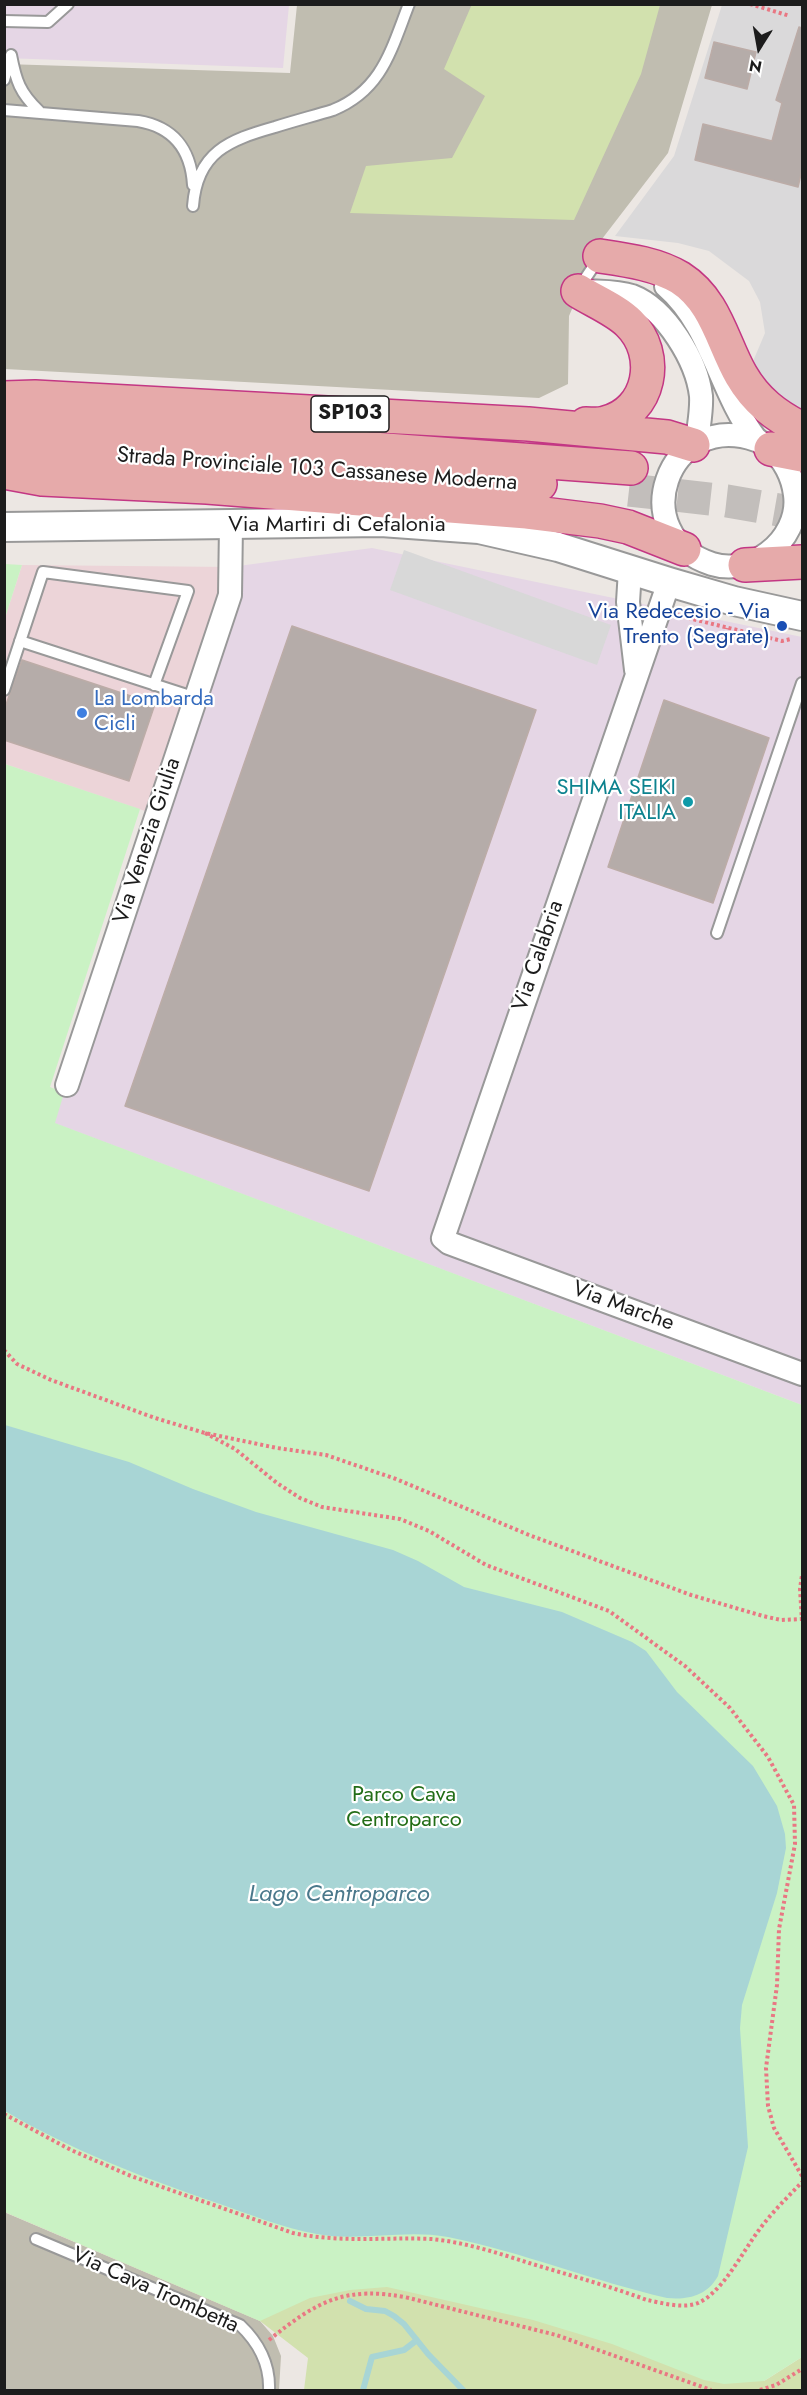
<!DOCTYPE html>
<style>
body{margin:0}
#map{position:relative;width:807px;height:2395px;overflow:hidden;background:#ece7e3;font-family:Jost,sans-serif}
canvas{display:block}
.frame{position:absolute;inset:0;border:6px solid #1c1c1c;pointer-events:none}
.north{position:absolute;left:729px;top:18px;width:60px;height:60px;-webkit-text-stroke:4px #fff;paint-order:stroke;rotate:191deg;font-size:16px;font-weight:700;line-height:24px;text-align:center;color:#1c1c1c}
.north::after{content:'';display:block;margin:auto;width:21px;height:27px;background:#1c1c1c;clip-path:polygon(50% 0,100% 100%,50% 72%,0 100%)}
</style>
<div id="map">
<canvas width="807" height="2395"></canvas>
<div class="frame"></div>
<div class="north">N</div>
</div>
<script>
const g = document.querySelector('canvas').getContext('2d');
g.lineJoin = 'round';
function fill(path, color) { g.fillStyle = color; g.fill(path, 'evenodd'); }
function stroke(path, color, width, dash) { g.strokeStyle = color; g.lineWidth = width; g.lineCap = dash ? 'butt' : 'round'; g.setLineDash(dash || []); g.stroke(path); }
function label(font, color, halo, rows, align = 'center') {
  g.font = font + ' Jost,sans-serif'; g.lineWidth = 4.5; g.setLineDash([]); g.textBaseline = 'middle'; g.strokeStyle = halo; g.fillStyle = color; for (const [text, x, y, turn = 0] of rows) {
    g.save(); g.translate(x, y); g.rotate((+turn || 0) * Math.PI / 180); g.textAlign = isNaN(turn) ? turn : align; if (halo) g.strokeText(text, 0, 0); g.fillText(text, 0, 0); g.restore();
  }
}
fill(new Path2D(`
 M722,5H802V418L773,401L751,366L765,333L760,302L749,281L709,251L678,243L615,236L674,156Z`), '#dad9da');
fill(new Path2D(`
 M22,565L231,567L157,815L5,764V618Z`), '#ecd4d8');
fill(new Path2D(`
 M5,5H289L283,68L5,58Z
 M372,548L802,637V1405L54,1123L231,567Z`), '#e5d6e5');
fill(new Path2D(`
 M297,5H712L668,153L602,239L569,316L568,384L539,398L5,369V64L290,73Z
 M4,2212L260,2321L273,2336L281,2356L279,2390H5Z`), '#c0bdb0');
fill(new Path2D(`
 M472,4L660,5L641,74L574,220L350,213L366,166L452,158L485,96L444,69Z
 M4,2124L764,2381L802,2357V2390H304L308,2358L260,2321L5,2212Z`), '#d2e1ae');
fill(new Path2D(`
 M5,564L22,565L5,618L4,564Z
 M5,764L140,809L50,1087L64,1093L55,1123L802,1405V2357L764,2381L724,2384L704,2380L612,2344L533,2320L387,2287L350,2290L310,2298L260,2321L5,2212Z`), '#caf2c4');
fill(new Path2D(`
 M404,550L611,625L597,665L390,590Z`), '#d8d8d8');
fill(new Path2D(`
 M5,1425L129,1462L193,1489L256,1512L393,1550L418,1561L464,1587L562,1612L632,1642L646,1651L677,1692L753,1766L777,1806L785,1834L786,1848L777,1893L742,2005L740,2028L748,2147L718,2276C707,2296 688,2300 667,2298C593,2281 522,2252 448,2237C403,2229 360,2242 317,2234C283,2228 249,2214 217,2203C144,2178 71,2150 5,2111Z`), '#a8d5d5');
stroke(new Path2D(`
 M350,2301L366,2309L385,2311L394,2316L404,2324L428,2354L463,2390
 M363,2390L372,2357L404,2350L417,2340`), '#a8d5d5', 6);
const building = new Path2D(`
 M799,27L802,28V170L798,187L695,160L703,124L772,141L782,103L776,100Z
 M714,42L756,52L747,89L705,78Z
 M292,626L536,710L369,1191L125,1106Z
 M22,660L155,704L129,781L4,740V710Z
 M664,700L769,738L713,903L608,867Z`);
fill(building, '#b5aca9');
stroke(building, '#bcaca7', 1.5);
stroke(new Path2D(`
 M629,490L727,501L802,514`), '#c2bebb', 33, [33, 16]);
const service = new Path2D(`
 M4,21L48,22L68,4
 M4,80L11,55C16,81 20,93 39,111
 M4,110L138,121C174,127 191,150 193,185
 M193,206C197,152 229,140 275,127C294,121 313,116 333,110C382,90 391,50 409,4
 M579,288L599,258
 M20,641L196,698
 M4,690L43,572L188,591L154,685
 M717,933L802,683
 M36,2239L240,2325C259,2343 270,2364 269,2390`);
const minor = new Path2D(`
 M666,286C712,326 719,390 755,438C759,442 765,445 770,448C784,459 793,477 795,495C798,517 786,540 768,553C752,565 731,570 712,564C624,536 666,409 756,440
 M585,291C600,292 617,291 632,296C666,309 697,361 701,396C702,412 698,428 697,443
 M630,570L628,602L636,670
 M669,582L443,1238L449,1243L802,1374
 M67,1085L230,595L231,525`);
const tertiary = new Path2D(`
 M4,527L381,522L479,529L558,547L669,582L734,601L802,616`);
const trunk = new Path2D(`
 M600,256C627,260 657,264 680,278C716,301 722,342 741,375C756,401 776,416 802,429
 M578,291C594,301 616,310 629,323C661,354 651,412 605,423C599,425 592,424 586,424
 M4,398L35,397L528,424L667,437L693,445
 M4,422L631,468
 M771,449L802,455
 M4,450L540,484
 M4,472L42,479L207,487L527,512L600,521L628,527L684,549
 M745,565L802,562`);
stroke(service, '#999', 14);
stroke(minor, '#999', 26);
stroke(tertiary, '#999', 32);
stroke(trunk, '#c33784', 36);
stroke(new Path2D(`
 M750,4L790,16
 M676,615L782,641L791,639
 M724,641L727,628
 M4,1350L17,1364L51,1380L155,1418L205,1433L277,1448L326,1455L396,1479L529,1535L691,1595L763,1616L781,1620L802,1619
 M205,1433L235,1449L277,1483L300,1498L322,1507L400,1519L429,1531L486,1565L609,1611L685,1666L730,1708L768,1757L794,1805L795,1844L779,1929L777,1985L766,2068L768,2106L774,2128L802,2176
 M802,1621L800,1589L802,1575
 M4,2114L71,2150L131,2176L293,2233C341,2243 383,2237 431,2239C464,2242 498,2253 529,2263C569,2275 609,2286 647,2300C662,2303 683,2309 698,2303C723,2292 743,2251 759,2230C772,2212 788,2197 802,2182
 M269,2340C317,2301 346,2285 409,2298L556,2335L711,2390
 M760,2390L776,2385L802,2369`), '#e97783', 4, [3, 3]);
stroke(service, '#fff', 10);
stroke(minor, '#fff', 22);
stroke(tertiary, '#fff', 28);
stroke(trunk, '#e6aaaa', 33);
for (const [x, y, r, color] of [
 [782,626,6,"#1a4fb4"],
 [82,713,6,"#3f7fe0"],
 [688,802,6,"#0f9aa8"]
]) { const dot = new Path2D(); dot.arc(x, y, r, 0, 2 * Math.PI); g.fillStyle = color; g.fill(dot); stroke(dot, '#fff', 2); }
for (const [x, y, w] of [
 [350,414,78]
]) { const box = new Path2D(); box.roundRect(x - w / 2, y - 18, w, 36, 4.5); g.fillStyle = '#fff'; g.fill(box); stroke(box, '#1c1c1c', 1.5); }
label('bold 21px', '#1c1c1c', null, [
 ["SP103",350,414]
]);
label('22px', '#1c1c1c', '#fff', [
 ["Strada Provinciale 103 Cassanese Moderna",317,470,4],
 ["Via Martiri di Cefalonia",337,526],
 ["Via Venezia Giulia",148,841,-72],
 ["Via Calabria",539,956,-71],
 ["Via Marche",623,1307,20],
 ["Via Cava Trombetta",155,2291,24]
]);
label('22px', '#164399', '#fff', [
 ["Via Redecesio - Via",770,613],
 ["Trento (Segrate)",770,638]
], 'right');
label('22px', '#366cbe', '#fff', [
 ["La Lombarda",94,700],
 ["Cicli",94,725]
], 'left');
label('22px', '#0d838f', '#fff', [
 ["SHIMA SEIKI",676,789],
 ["ITALIA",676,814]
], 'right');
label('22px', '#226d17', '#fff', [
 ["Parco Cava",404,1796],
 ["Centroparco",404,1821]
]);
label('italic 24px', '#4a788b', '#fff', [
 ["Lago Centroparco",339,1895]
]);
</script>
